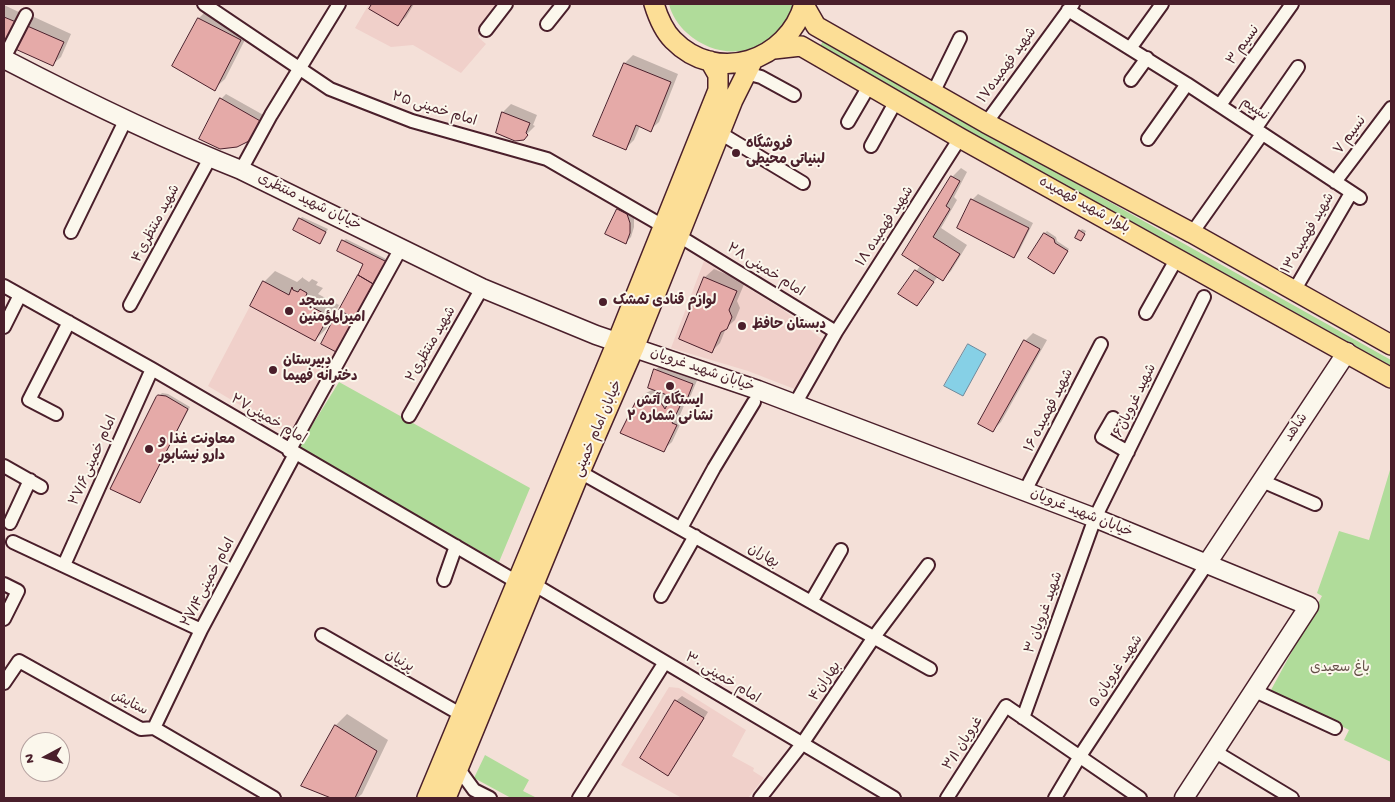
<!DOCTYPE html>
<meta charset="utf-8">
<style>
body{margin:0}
#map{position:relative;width:1395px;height:802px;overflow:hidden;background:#f4e0d8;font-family:"Gochi Hand",sans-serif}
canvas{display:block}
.frame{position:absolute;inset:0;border:5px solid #4a1f2b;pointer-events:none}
.north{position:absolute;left:20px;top:732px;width:50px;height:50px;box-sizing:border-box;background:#fbf7ec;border:1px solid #b4a19f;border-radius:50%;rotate:264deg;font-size:14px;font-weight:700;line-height:20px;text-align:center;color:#4a1f2b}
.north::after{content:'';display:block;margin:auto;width:18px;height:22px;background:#4a1f2b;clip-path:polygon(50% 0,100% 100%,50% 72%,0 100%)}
</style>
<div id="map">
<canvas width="1395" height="802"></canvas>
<div class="frame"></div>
<div class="north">N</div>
</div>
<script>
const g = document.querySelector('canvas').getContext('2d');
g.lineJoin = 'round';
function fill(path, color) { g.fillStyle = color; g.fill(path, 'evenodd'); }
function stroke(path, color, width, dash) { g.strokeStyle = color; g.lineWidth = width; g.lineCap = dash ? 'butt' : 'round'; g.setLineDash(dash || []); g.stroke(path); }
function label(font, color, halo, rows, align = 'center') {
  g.font = font + ' "Gochi Hand","Playpen Sans Arabic",sans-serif'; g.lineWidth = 4; g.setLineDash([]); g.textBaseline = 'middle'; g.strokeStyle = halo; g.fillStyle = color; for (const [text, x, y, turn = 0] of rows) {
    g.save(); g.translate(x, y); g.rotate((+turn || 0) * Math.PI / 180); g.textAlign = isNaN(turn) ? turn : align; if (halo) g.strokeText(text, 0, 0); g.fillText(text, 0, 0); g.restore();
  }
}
fill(new Path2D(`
 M369,4H501L478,37L486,44L461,73L413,45L391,47L355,28Z
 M704,261L782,309L827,343L797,390L748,371L671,348Z
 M250,306L338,353L292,436L208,386Z
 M669,687L679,688L746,730L732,756L754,768L753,771L764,778L748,798H682L621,765Z`), '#f0d0ca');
fill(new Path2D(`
 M669,4H795C779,52 725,67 687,33C679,26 671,14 669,4Z
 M823,41L1391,360V366L819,48Z
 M339,382L530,488L499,562L298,448Z
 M1390,470L1391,471V762L1344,740L1349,730L1271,690L1322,596L1317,593L1339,531L1369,540Z
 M485,755L529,780L523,791L537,798H511L474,778Z`), '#b0dc9a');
const water = new Path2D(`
 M968,344L986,354L963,396L944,386Z`);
fill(water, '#86d0e6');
stroke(water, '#6e899b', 1);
fill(new Path2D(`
 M374,4H414L406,17L398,25L371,8Z
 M4,5L23,14L5,44L4,43Z
 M210,7L251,28L225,79L214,89L173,66L199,18Z
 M34,17L71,34L61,57L52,65L26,26Z
 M633,55L678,74L659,122L650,130L640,126L634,140L626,148L625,63Z
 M226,94L267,117L258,132L221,99Z
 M511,104L537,115L533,125L535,126L521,140L497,132L503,112Z
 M961,168L967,172L954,197L957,200L941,228L967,245L951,271L943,279L938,276L917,305L899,293L921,265L904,254L952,177Z
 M978,194L1033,223L1019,251L1014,256L972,200Z
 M623,205L632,209L634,217V227L631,237L626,242L618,210Z
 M302,217L328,229L320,242L300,219Z
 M1082,229L1086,231L1083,237L1080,231Z
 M1047,231L1056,237L1057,241L1069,249L1054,273L1045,233Z
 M346,239L388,260L343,347L337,316L342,311L365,263L343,241Z
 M714,269L745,282L737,301L740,308L735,320L726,328L720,343L712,351L680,338L705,277Z
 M275,271L297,282L303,277V278L309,282L312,279L318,282L316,285L323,288L318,294L339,305L326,329L315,340L252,306L264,282Z
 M1033,333L1047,340L1001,422L993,430L1025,341Z
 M661,365L698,378L691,395L686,401L680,415L684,416L672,442L663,450L637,402L646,393L654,389L655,370ZM669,395L675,397L673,400Z
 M162,393L168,394L190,407L140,501L157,398Z
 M682,696L708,712L673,769L668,774L676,701Z
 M347,714L388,740L362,794L357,798H334L303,786L336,725Z`), '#0003');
const building = new Path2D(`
 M372,4H412L398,26L369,9Z
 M4,17L16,22L5,45H4Z
 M198,18L241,40L215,91L172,66Z
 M25,25L64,42L53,66L13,48Z
 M624,63L671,82L651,132L636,125L626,150L593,136Z
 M220,98L262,122L253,139L237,147L220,149L199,139Z
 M502,112L530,123L526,133L528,135L524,140L515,141L496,133Z
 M951,176L960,181L946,206L950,209L933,237L960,254L943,281L902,255Z
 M971,199L1029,228L1014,258L957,228Z
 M617,209L627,214L630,223V233L626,244L605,234Z
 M299,218L326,232L320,244L293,230Z
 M1079,230L1085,234L1081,241L1075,238Z
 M1044,233L1054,239L1055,243L1068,251L1054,274L1028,258Z
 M342,240L387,262L375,285L358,275L363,264L337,251Z
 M915,270L934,282L917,306L898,294Z
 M358,275L375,285L356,319L339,310Z
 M704,277L737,291L729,310L732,317L727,329L721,332L712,353L679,339Z
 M263,281L289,295L292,287L293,290L298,292L300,289L307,293L306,296L310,298L313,297V300H311L308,305L329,316L315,341L250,306Z
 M336,315L353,324L338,353L321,344Z
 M1024,340L1040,349L993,432L978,424Z
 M654,369L693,384L686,402L648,388Z
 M158,395L166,396L188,409L140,503L110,489L156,397Z
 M645,397H654L659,400L665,409L669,401L680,406L672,423L677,425L664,452L620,433L636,401Z
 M675,700L704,718L668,776L640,758Z
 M335,725L377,751L355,798H331L301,786Z`);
fill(building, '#e5aaa8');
stroke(building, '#4a1f2b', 1);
const street = new Path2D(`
 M204,4L330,89L412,121L547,159L663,226
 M1068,10L1187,84L1360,198
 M547,24L563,4
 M486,30L506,4
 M1131,47L1162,4
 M4,58L26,15
 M746,73L761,77L794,95
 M1131,80L1147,58
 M933,93L960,38
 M1220,105L1292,4
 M848,122L869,86
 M986,123L1073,4
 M1255,129L1298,67
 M720,133L803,183
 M1148,139L1187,84
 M871,146L896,101
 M241,170L271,115L339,4
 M1335,182L1391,108
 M71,232L126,119
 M1192,233L1262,134
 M679,236L836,332
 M4,286L152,369L517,582
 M1294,291L1351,193
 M130,305L210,158
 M1146,313L1177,258
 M4,327L20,295
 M795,404L836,332L960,138
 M56,414L29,400L69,322
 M409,416L482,288
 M1113,418L1102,437L1128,452
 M289,451L401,248
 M4,466L41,487
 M580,472L930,669
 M1262,481L1315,504
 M1025,491L1101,344
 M10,523L30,480
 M681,528L714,468L754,402
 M13,542L201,630
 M64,565L152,369
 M444,580L456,546
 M4,584L18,591L4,619
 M535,585L894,798
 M661,596L695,536
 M811,602L841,550
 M322,635L462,715
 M4,683L19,661L141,729L154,728L274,798
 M1255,691L1335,728
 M1023,718L1095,518L1204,297
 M154,728L201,630L295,454
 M1214,751L1292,798
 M458,768L474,790L490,798
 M579,798L665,662
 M760,798L802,744L874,637L928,565
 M947,798L1006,706L1140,798
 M1055,798L1080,756L1206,565`);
const secondary = new Path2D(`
 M4,59C81,99 160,138 241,170L482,288L596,335L758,390L1095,518L1309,606L1184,798
 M1206,565L1347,352`);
const primary = new Path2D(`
 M654,4C658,17 663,30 673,40C717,85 788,61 804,4
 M804,5L816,26L986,123L1192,233L1391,345
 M774,49L801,46L960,138L1391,378
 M427,798L617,342L718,90V75L710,61
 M446,798L580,472L634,348L733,100L753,60`);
stroke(street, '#4a1f2b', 16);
stroke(secondary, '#4a1f2b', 21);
stroke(primary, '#4a1f2b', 22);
stroke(street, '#fbf7ec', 12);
stroke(secondary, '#fbf7ec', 18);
stroke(primary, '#fcde96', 19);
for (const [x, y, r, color] of [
 [736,153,5,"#4a1f2b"],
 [603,302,5,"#4a1f2b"],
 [289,311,5,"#4a1f2b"],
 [742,326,5,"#4a1f2b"],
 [273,370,5,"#4a1f2b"],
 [670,386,5,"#4a1f2b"],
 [149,449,5,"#4a1f2b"]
]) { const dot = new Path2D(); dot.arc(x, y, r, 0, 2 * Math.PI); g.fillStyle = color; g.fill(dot); stroke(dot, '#fbf7ec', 2); }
label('14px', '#4a1f2b', '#fbf7ec', [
 ["نسیم ۳",1244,46,-54],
 ["شهید فهمیده۱۷",1008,66,-54],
 ["امام خمینی ۲۵",434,110,17],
 ["نسیم",1254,110,34],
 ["نسیم ۷",1351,136,-53],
 ["خیابان شهید منتظری",309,203,26],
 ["بلوار شهید فهمیده",1084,206,29],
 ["شهید منتظری۴",157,224,-62],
 ["شهید فهمیده ۱۸",886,227,-57],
 ["شهید فهمیده۱۳",1309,234,-60],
 ["امام خمینی ۲۸",765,271,32],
 ["شهید منتظری۲",432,345,-60],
 ["خیابان شهید غرویان",702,371,19],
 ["شهید غرویان۶",1136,401,-64],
 ["شهید فهمیده ۱۶",1050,411,-63],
 ["امام خمینی۲۷",268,420,30],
 ["شاهد",1297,428,-56],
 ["خیابان امام خمینی",599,429,-67],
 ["امام خمینی۲۷/۶",94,461,-66],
 ["خیابان شهید غرویان",1081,514,22],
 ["بهاران",763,557,30],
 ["امام خمینی۲۷/۴",209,583,-62],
 ["شهید غرویان ۳",1045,613,-70],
 ["پرنیان",399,662,30],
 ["شهید غرویان ۵",1117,672,-56],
 ["امام خمینی ۳۰",722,679,31],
 ["بهاران۴",826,682,-56],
 ["ستایش",129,704,27],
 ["غرویان ۳/۱",964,744,-57]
]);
label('bold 14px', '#4a1f2b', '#fbf7ec', [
 ["فروشگاه",746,145],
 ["لبنیاتی محیطی",746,161],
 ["لوازم قنادی تمشک",613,302],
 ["مسجد",299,303],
 ["امیرالمؤمنین",299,319],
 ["دبستان حافظ",752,326],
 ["دبیرستان",283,362],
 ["دخترانه فهیما",283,378],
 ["ایستگاه آتش",670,402,"center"],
 ["نشانی شماره ۲",670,418,"center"],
 ["معاونت غذا و",159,441],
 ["دارو نیشابور",159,457]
], 'left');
label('14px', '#644e47', '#fbf7ec', [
 ["باغ سعیدی",1340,669]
]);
</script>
